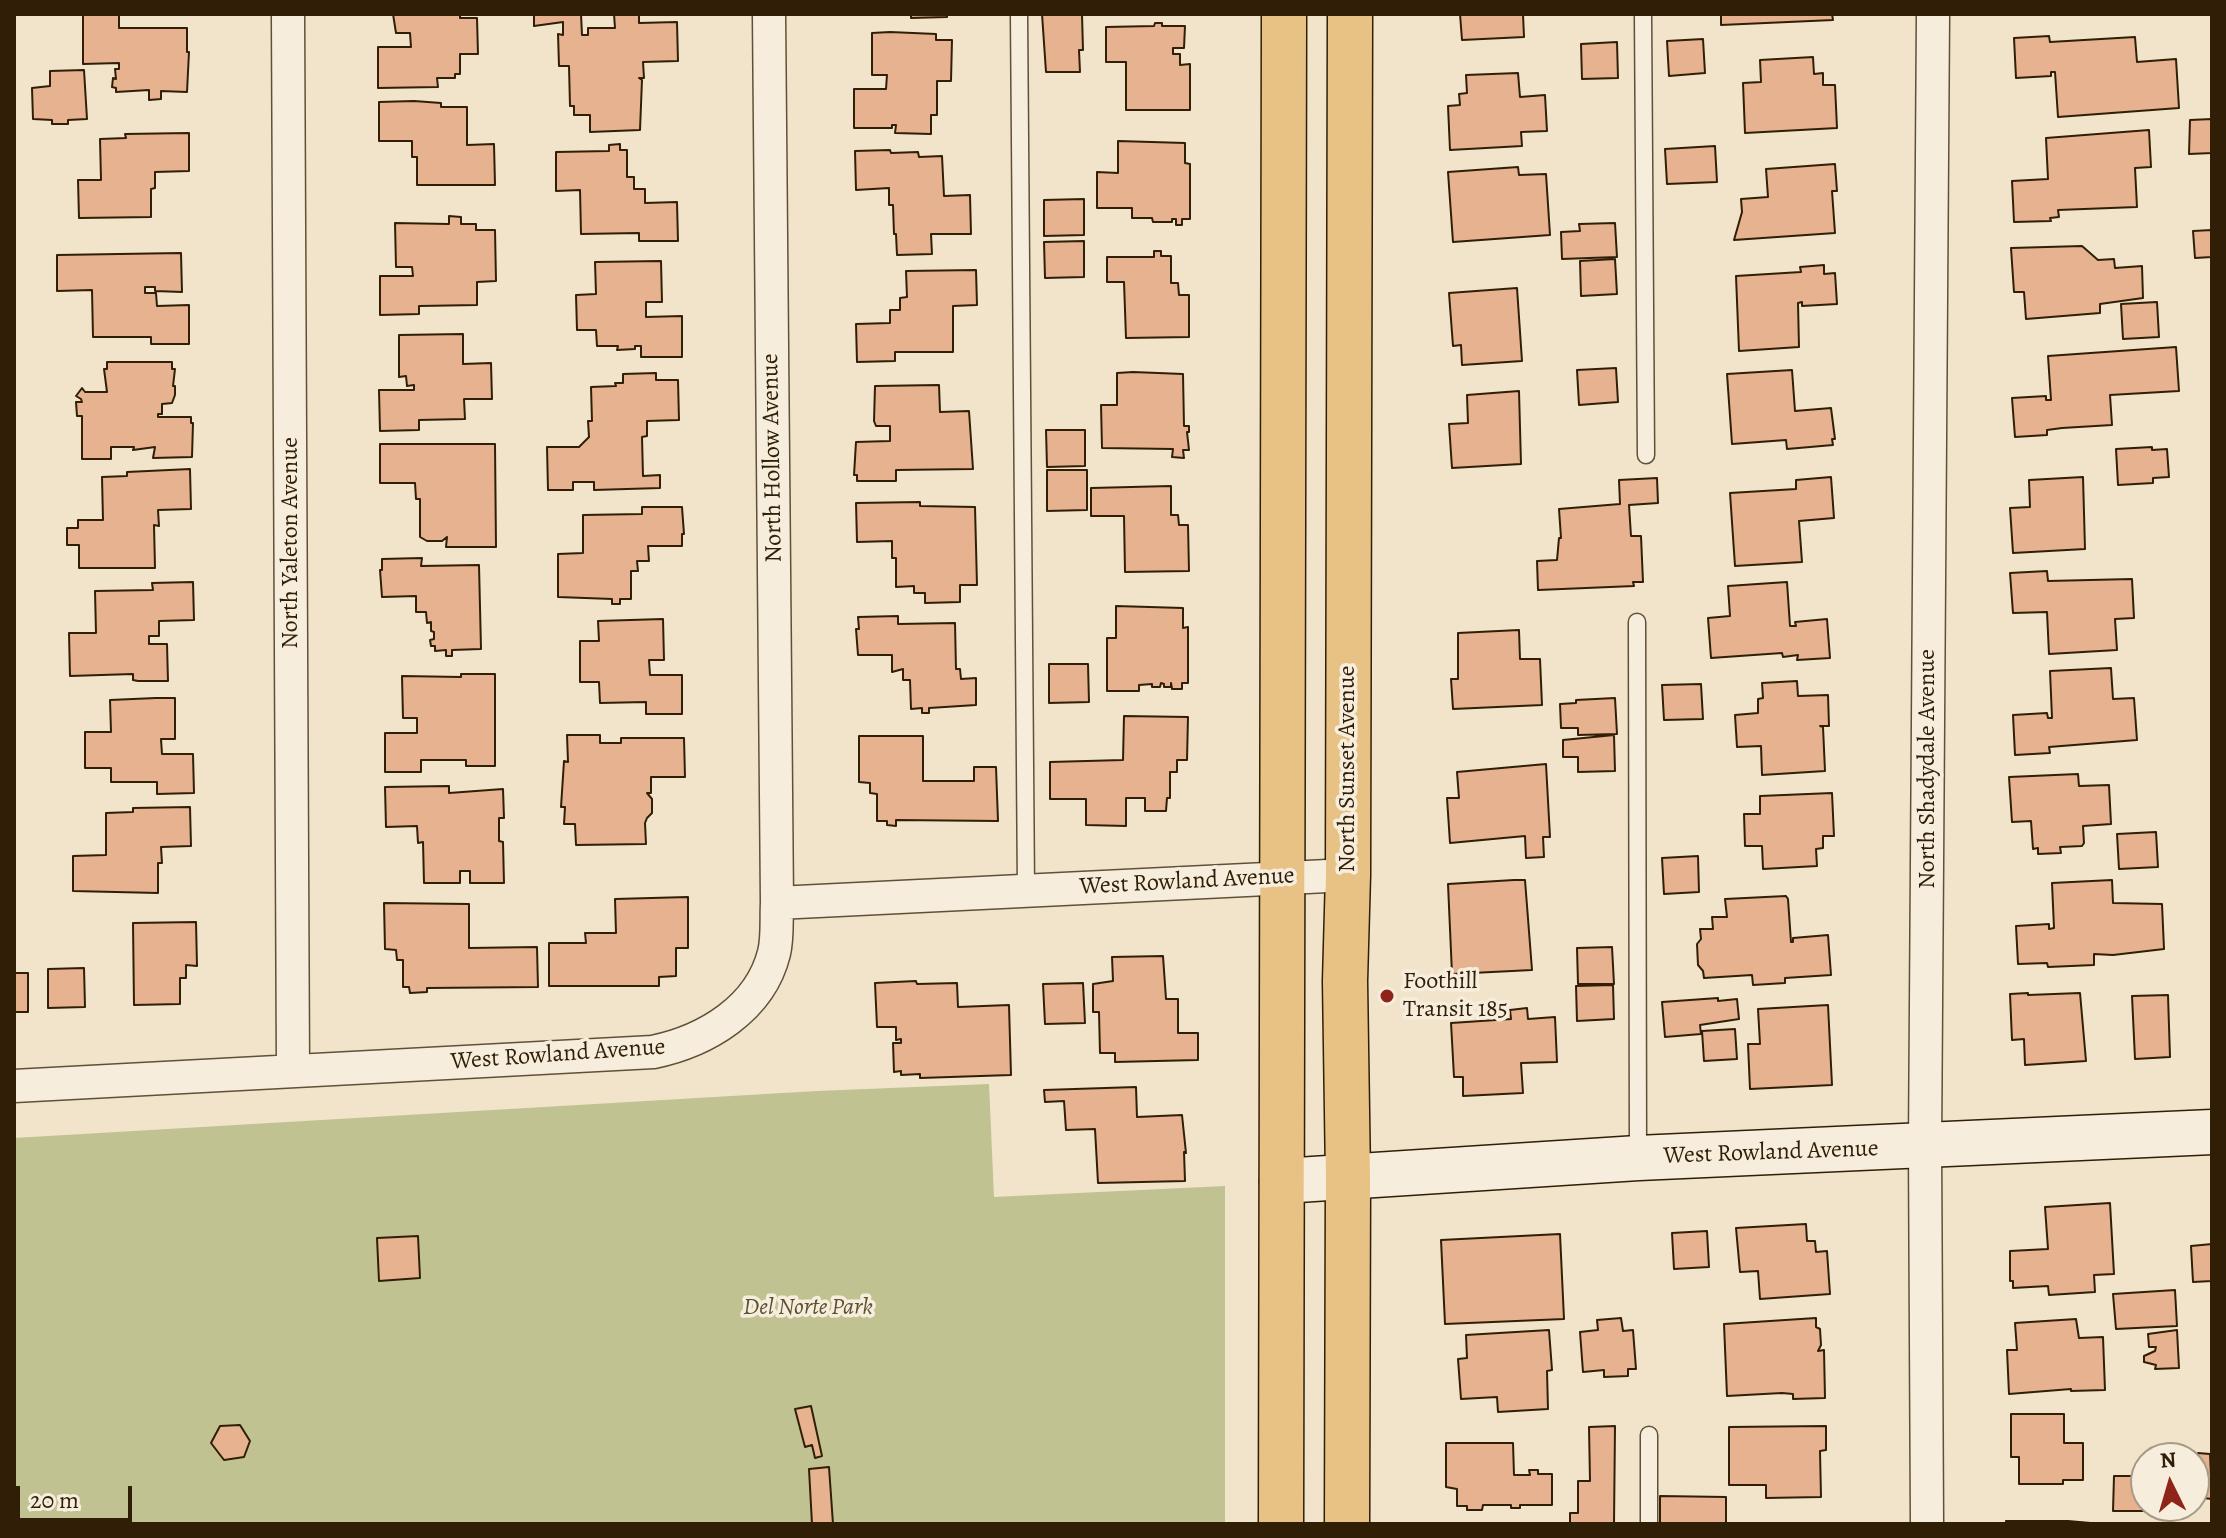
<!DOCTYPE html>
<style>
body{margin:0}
#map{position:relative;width:2226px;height:1538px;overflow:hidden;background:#f1e4ca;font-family:Alegreya,serif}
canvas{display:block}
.frame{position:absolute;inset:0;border:16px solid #301f06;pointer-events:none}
.north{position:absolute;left:2130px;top:1442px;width:80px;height:80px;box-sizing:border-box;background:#f6eddd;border:2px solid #a79b87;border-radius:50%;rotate:355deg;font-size:22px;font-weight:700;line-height:32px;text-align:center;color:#301f06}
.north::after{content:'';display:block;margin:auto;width:28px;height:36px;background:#8f2418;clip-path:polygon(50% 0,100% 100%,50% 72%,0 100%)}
.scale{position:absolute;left:16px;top:1486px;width:116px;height:36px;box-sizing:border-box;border:4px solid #301f06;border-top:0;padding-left:10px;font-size:24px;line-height:28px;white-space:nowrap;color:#301f06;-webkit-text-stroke:6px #f6eddd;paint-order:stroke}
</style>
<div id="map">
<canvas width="2226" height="1538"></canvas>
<div class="frame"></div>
<div class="north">N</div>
<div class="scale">20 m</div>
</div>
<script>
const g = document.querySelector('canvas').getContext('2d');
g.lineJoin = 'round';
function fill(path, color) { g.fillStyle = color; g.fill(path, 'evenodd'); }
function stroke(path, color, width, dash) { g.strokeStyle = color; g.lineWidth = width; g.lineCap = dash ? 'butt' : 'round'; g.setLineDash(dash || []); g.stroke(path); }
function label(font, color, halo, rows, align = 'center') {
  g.font = font + ' Alegreya,serif'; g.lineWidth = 7; g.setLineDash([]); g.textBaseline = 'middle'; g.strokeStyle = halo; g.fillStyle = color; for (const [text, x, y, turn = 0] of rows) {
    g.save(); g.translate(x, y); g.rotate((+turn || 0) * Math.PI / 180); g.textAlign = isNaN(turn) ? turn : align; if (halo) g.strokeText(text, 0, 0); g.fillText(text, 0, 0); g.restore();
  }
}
fill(new Path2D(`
 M989,1084L994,1197L1225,1186V1524H14V1138L817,1091Z`), '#c0c292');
const building = new Path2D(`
 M83,14H119V28H187V52H189L187,92L161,91V99L149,100V90L116,92V88L112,87L113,78L116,79L115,69H119V63L83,64Z
 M393,14H460V18H477L478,54H460V74H455V78H437L438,87L378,88V47H411L410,33H396Z
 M534,14H581L582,35H588V28H615L614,14H639V23L677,22L678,61L643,62L644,78H639L642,80L640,130L590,132V115H574V106H570L569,66H559L558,34L563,35V22L534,26Z
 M911,14H947V17L911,18Z
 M1042,14H1082L1083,50H1079L1080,72H1046Z
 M1460,14H1523L1524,37L1462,40Z
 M1721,14H1832L1833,20L1721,25Z
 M1155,23H1162V26H1185L1184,48H1173V54H1180V65L1190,64V110H1126V62H1106V27L1154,26Z
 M890,32L936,34V40H952L951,81H937V115H931V134L895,133L896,125H892V128H854V89H886L887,75H872V33Z
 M2049,36L2050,42L2135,37L2137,62L2176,59L2179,108L2058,117L2055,72H2051V76L2016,78L2014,38Z
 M1703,39L1705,73L1669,76L1667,41Z
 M1617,42L1618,78L1582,79L1581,44Z
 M1813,57L1814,74L1823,73V85H1835L1837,128L1745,133L1743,83L1761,82L1760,60Z
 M84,70L87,119L68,120V124H52V120L33,119L32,88L50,86V71Z
 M1518,73L1520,97L1545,95L1547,131L1521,132L1522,146L1450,150L1448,106L1460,105L1459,94L1467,93L1466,75Z
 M414,101L441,103V107H467V145L494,144L495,185H417V157H412V141H379V102Z
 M2212,119V153L2189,154L2190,120Z
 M2149,130L2151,167L2135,168L2137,207L2058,210L2059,217L2050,218L2051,221L2014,222L2012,181L2048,179L2046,138Z
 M189,133V171L155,172V188L151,189V217L79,218L78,180H101L100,139L126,138L125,134Z
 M1118,141L1185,143V163L1190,164V219H1182V225H1176V219H1172V222H1153L1152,218H1132V208H1097V172L1118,173Z
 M620,144V150H627V177H634V189H645V203L677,202L678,241H639V233L581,234L580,190L556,191V152L609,151V145Z
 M1715,146L1717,182L1667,184L1665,149Z
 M890,150L891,153L918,152L919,157L942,156L944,196L970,195L971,234H931L932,254L897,255L896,234H894L893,205H889V188L856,190L855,151Z
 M1835,164L1837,191H1832L1835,233L1734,240L1742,212L1741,199L1768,197L1766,169Z
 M1518,167L1519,175L1546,174L1550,235L1453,242L1448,172Z
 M1084,199V235L1044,236V200Z
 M449,216L461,217V224H476V230H495L496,281L477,282V305L419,306V314L380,315V276H413L412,267H396L395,223L449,224Z
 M1615,223L1617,257L1562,259L1561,232L1580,231L1579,224Z
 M2212,230V257L2195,258L2193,231Z
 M1084,241V277L1045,278L1044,242Z
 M2082,246L2098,260L2114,259L2115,268L2142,266L2143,298L2100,304V313L2026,319L2024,292H2014L2011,248Z
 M1154,251H1161V256H1171V283H1178L1179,295H1189V337L1126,338L1124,282H1107V257H1154Z
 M181,253L182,292L155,291V287H145V293H156L157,306L189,305V344H151V337H93L92,290L57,291V255Z
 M1615,259L1617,294L1581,296L1580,261Z
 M661,261L662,302H646V317L682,316V357H641V346H635V349L617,350L618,346H597L596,330H577L576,295L596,294L595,262Z
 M1824,265V274L1835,273L1837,304L1802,306V302L1798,303L1799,347L1739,351L1736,276L1801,272L1800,267Z
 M976,270L977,305L953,306V352H895V361L857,362L856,324L890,323V310H900V298L907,297L906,271Z
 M1517,288L1522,361L1462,365L1461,345L1453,346L1449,293Z
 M2157,302L2159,337L2123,339L2121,304Z
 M463,334V364L491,363L492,399H464L465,419L419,420V430L380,431L379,390H414V385L407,386L406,376L399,377V335Z
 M2176,347L2179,391L2110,395L2112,425L2062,428L2047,430V435L2015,437L2012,398L2046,396V400H2051L2048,356Z
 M107,362H172V369H175L173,386H175V395L172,403L162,404V414H158V417H191V423H193L192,457L153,458L155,447L133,450L134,447H111V459H82V416H77L76,402H82L81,399L76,396L82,388L85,392H107L104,369H107Z
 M1616,368L1618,402L1579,405L1577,370Z
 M1792,370L1795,411L1831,408L1835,439H1832L1833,445L1787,449L1786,440L1732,444L1727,374Z
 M1133,372L1183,374L1184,426H1189V432H1187L1189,450H1183L1184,458L1172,457L1173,449L1102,448L1101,405H1117V373Z
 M656,373V380H678L679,420L647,421V436L642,437L643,476L660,475V488L594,490V482H573V490H548L547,447H579L589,437L588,421H592L591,387L616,386L615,383H623V374Z
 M939,385L940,412L969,411L973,469L896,470V481H857V475H854L856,442L890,441V426H876L874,421L875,386Z
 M1519,391L1521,464L1452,468L1449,424L1468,423L1467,395Z
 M1046,430H1085V466L1047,467Z
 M380,444H495L496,547H446L447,537L442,541H427L420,537V499H416L415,483H380Z
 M2152,447V450L2167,449L2169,477L2153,478V483L2118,485L2116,449Z
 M190,469L191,509L158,510L159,526L154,525L155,568H79V545H67V528H78V520H103L102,477L127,476V472Z
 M1047,470H1087V510L1047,511Z
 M1831,477L1834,518L1799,521L1802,562L1735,566L1730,493L1796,489V480Z
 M2083,477L2085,549L2013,553L2010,508L2030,507L2029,480Z
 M1657,478L1658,503L1629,505L1631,536H1641L1643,582H1633L1634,586L1538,590L1537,561L1557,560L1559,538H1561L1559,509L1620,504L1619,480Z
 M1171,486V515H1178L1179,525H1188L1189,571L1125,572L1124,516H1091V488Z
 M920,502V506L975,507L977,585H960V602L925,603V593H914V586L896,587V558H892V541L857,542L856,503Z
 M642,507H682L684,534H682V546H648L649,561H637L638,571H631V599H620V604H612V599L558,597V554L583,553V515L642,514Z
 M422,558L421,566L479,565L481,649L452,650V656H446V650L435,651V646H431L430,640L434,639V632L431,631V622L427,623L426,612H416V596L382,597L380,570H382V559Z
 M2047,571L2048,581L2132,579L2134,618L2115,619L2117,650L2049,654L2047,612L2013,613L2010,573Z
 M193,582L194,620L159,621V636H149V644H167L168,681H138L133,680V674L70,676L69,633H96L95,591L153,590L152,583Z
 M1787,582L1790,626H1796L1795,622L1827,619L1830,658L1797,660L1798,655L1783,657L1782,653L1711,658L1708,618L1730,616L1728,586Z
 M1116,606L1183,608V628L1188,627V683H1182V689H1172L1171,683V687H1164V684L1161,683L1160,687H1152V684L1139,685V691H1107V638H1116Z
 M898,616V624L955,623L956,669H960L961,679L976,678V705L929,708V713H922V708L911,709L910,680H903V669L892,672V655H858L856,629H859L858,617Z
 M663,619L664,660H649L650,675H682V714H646V702L600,703L599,682H580V641H599L598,621Z
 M1519,630L1520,659H1540L1542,705L1453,709L1451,679H1458V633Z
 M1049,664H1088L1089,702L1049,703Z
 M2111,668L2113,699L2134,698L2137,740L2049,747L2050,753L2015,755L2013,715L2047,713L2048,718H2052L2050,671Z
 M461,674H495V766H466V760H421V772H385V733H417V718H403L402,676L461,677Z
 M1797,681L1798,696L1828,695L1829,726H1820L1823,727L1825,771L1762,775L1761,746L1737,747L1735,715L1758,713V699L1763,698L1762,683Z
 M1701,684L1703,719L1664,720L1662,685Z
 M156,698H175V739H161L162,754H193L194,793L157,794V782H111V768H85V732H111L110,700Z
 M1615,698L1617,734L1578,735V728H1561L1560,704L1576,703V700Z
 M1124,716L1188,717L1187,760H1177V772H1170V798H1167L1166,811H1145V798H1126V826L1086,825V799H1050V762L1123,760Z
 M567,735H600V743H621V738H684L685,777H651V793H647L652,799V813L647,818L645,823L646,844L576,845L575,824H564L565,807H561L564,761L568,762Z
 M1614,735L1615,771L1578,772V757H1563V740Z
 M859,736H923V781H974V767H996L998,821L896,820V826L887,825V821H877V794L870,793V783L859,782Z
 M1546,764L1550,837H1543L1544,857L1526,858L1525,836L1450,843L1447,798H1459L1457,772Z
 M2078,774L2079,786L2109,785L2111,824L2083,826L2084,843L2082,846L2060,847L2061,853L2038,854V848L2033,849L2031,821L2012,822L2009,777Z
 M449,786V793L503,789L504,818H499V841L503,842L504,883H470V871H460V883H424L423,842L418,843L417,826L386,827L385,787Z
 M1832,793L1834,836H1823V848L1816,849L1817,866L1763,869L1762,846H1745L1744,814H1760V796Z
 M190,807L191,846L161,847L162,863H158V893L73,891V856L106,855V813L133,812V808Z
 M2156,832L2158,867L2119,869L2117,834Z
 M1698,856L1699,892L1664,894L1662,858Z
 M1514,880H1525L1532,970L1452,974L1448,884Z
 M2112,880L2113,903L2162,904L2164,949L2113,955L2094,954V965L2048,967L2047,963L2018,964L2016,926L2049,924V929L2054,928L2052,883Z
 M1786,896L1788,899L1791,942H1793V938L1828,935L1831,975L1785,978V983L1753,985L1752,975L1704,978L1703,971L1698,965L1697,944L1701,939L1700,929H1713L1712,917H1727L1725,899Z
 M688,897V948H676V976L659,977V986H549V943H586L585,933H616L615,899Z
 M384,903L469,904V948L537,947L538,987L427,988V992L410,993L409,987H403V960H397L396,950L385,949Z
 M196,922L197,966L186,965V978H180V1004L134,1005L133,923Z
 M1612,947L1614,984H1578L1577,948Z
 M1163,956L1166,999H1178V1033H1198V1060L1115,1062V1053H1100L1099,1012H1093V984L1113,981L1112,957Z
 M84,968L85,1007L48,1008V969Z
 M14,973H28V1012H14Z
 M916,981L917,984L957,983L958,1007L1009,1005L1011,1075L920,1078V1074L901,1075V1071L894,1072L893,1043H901V1039L896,1040V1027H877L875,983Z
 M1083,983L1085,1023L1045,1024L1043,984Z
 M1613,985L1614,1019L1577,1021L1576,986Z
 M2028,993V995L2080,993L2086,1061L2025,1065L2024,1039L2012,1040L2010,994Z
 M2168,995L2170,1057L2135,1059L2132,996Z
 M1718,998V1001L1737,999L1739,1019L1700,1025L1701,1034L1665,1037L1662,1002Z
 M1828,1005L1832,1085L1750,1089L1748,1044H1760L1758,1009Z
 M1527,1008L1528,1019L1555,1017L1557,1062L1521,1063L1523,1093L1463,1096V1077H1454L1451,1023L1511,1019L1510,1010Z
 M1735,1029L1737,1059L1704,1061L1702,1031Z
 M1136,1087L1137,1117L1182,1115L1186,1153L1184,1152L1185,1181L1098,1183L1095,1129L1066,1130L1064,1101L1045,1102L1044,1090Z
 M2110,1203L2114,1274L2094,1275L2095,1292L2049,1295L2048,1286L2013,1288V1281H2010V1251L2048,1249L2045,1207Z
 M1806,1224L1807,1241H1815L1816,1252L1827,1251L1830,1294L1760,1299L1758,1271L1740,1272L1736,1228Z
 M1707,1231L1709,1267L1674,1269L1672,1233Z
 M1560,1234L1564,1319L1445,1324L1441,1240Z
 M418,1236L420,1278L379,1281L377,1238Z
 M2212,1244V1281L2193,1282L2191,1246Z
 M2175,1290L2177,1326L2116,1329L2113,1294Z
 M1621,1318L1623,1331L1633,1330L1636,1369H1628V1376L1604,1377V1370L1583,1372L1580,1332L1598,1330L1597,1320Z
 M1816,1318V1327L1820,1329L1821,1345L1818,1351L1824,1350L1825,1398L1793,1399V1394L1782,1393L1727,1396L1724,1324Z
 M2076,1319L2079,1338L2103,1337L2105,1390L2071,1391V1389L2009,1394L2007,1350H2017L2015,1323Z
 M1549,1330L1552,1370L1547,1371L1548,1409L1498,1412L1497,1397L1461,1399L1458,1359L1467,1358L1466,1335Z
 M2177,1330L2179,1368L2155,1369L2156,1365L2144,1362V1356L2155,1351L2156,1347H2149L2148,1334Z
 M811,1406L822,1456L815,1458L812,1445L805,1447L795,1409Z
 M2011,1414H2064V1443H2083V1480H2063V1484H2019V1457H2011Z
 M240,1425L250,1441L244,1457L224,1460L211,1443L220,1426Z
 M1615,1426L1614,1524H1570V1513H1578V1481H1590L1589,1427Z
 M1826,1426V1450L1820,1451L1821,1497L1766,1498V1485H1729V1427Z
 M1446,1443H1513L1514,1475H1530L1529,1470H1538V1474H1552V1505H1520V1508H1511V1505H1483L1482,1510H1467V1506H1457V1489L1446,1487Z
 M2198,1453L2210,1454L2212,1499L2194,1497V1464H2198Z
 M829,1467L833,1524H812L809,1469Z
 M2114,1476H2146V1506H2150V1511H2113Z
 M1660,1496L1726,1497V1524H1660Z
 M2006,1521H2068L2102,1524H2006Z`);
fill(building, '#e6b28f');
stroke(building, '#301f06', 2);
const lane = new Path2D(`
 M1019,14L1026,890
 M1643,14L1646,455
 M1637,622L1638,1157
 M1649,1435V1524`);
const street = new Path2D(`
 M288,14L293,1071
 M777,903L1348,875
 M14,1086L653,1052C706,1041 760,1009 774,953C778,937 776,919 777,903L769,14
 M1927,1524L1925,1146L1933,14`);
const secondary = new Path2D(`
 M1282,1181L1638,1158L2212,1132`);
const primary = new Path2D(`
 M1281,1524L1284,14
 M1347,1524L1348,1177L1345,981L1348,875L1350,14`);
stroke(lane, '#605037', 19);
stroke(street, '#605037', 35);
stroke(secondary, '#301f06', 47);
stroke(primary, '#301f06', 47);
stroke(lane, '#f6eddd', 16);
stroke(street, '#f6eddd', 32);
stroke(secondary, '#f6eddd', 44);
stroke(primary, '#e8c285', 44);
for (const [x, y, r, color] of [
 [1387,996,8,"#8f2418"]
]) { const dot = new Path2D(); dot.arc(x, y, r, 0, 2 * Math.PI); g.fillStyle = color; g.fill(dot); stroke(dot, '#f6eddd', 3); }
label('24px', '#301f06', '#f6eddd', [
 ["North Hollow Avenue",773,458,-91],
 ["North Yaleton Avenue",291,543,-90],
 ["North Sunset Avenue",1348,769,-90],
 ["North Shadydale Avenue",1928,769,-90],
 ["West Rowland Avenue",1187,882,-3],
 ["West Rowland Avenue",558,1055,-4],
 ["West Rowland Avenue",1771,1153,-2]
]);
label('24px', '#301f06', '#f6eddd', [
 ["Foothill",1403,982],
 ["Transit 185",1403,1010]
], 'left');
label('italic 24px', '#5b5030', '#f6eddd', [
 ["Del Norte Park",808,1308]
]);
</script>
